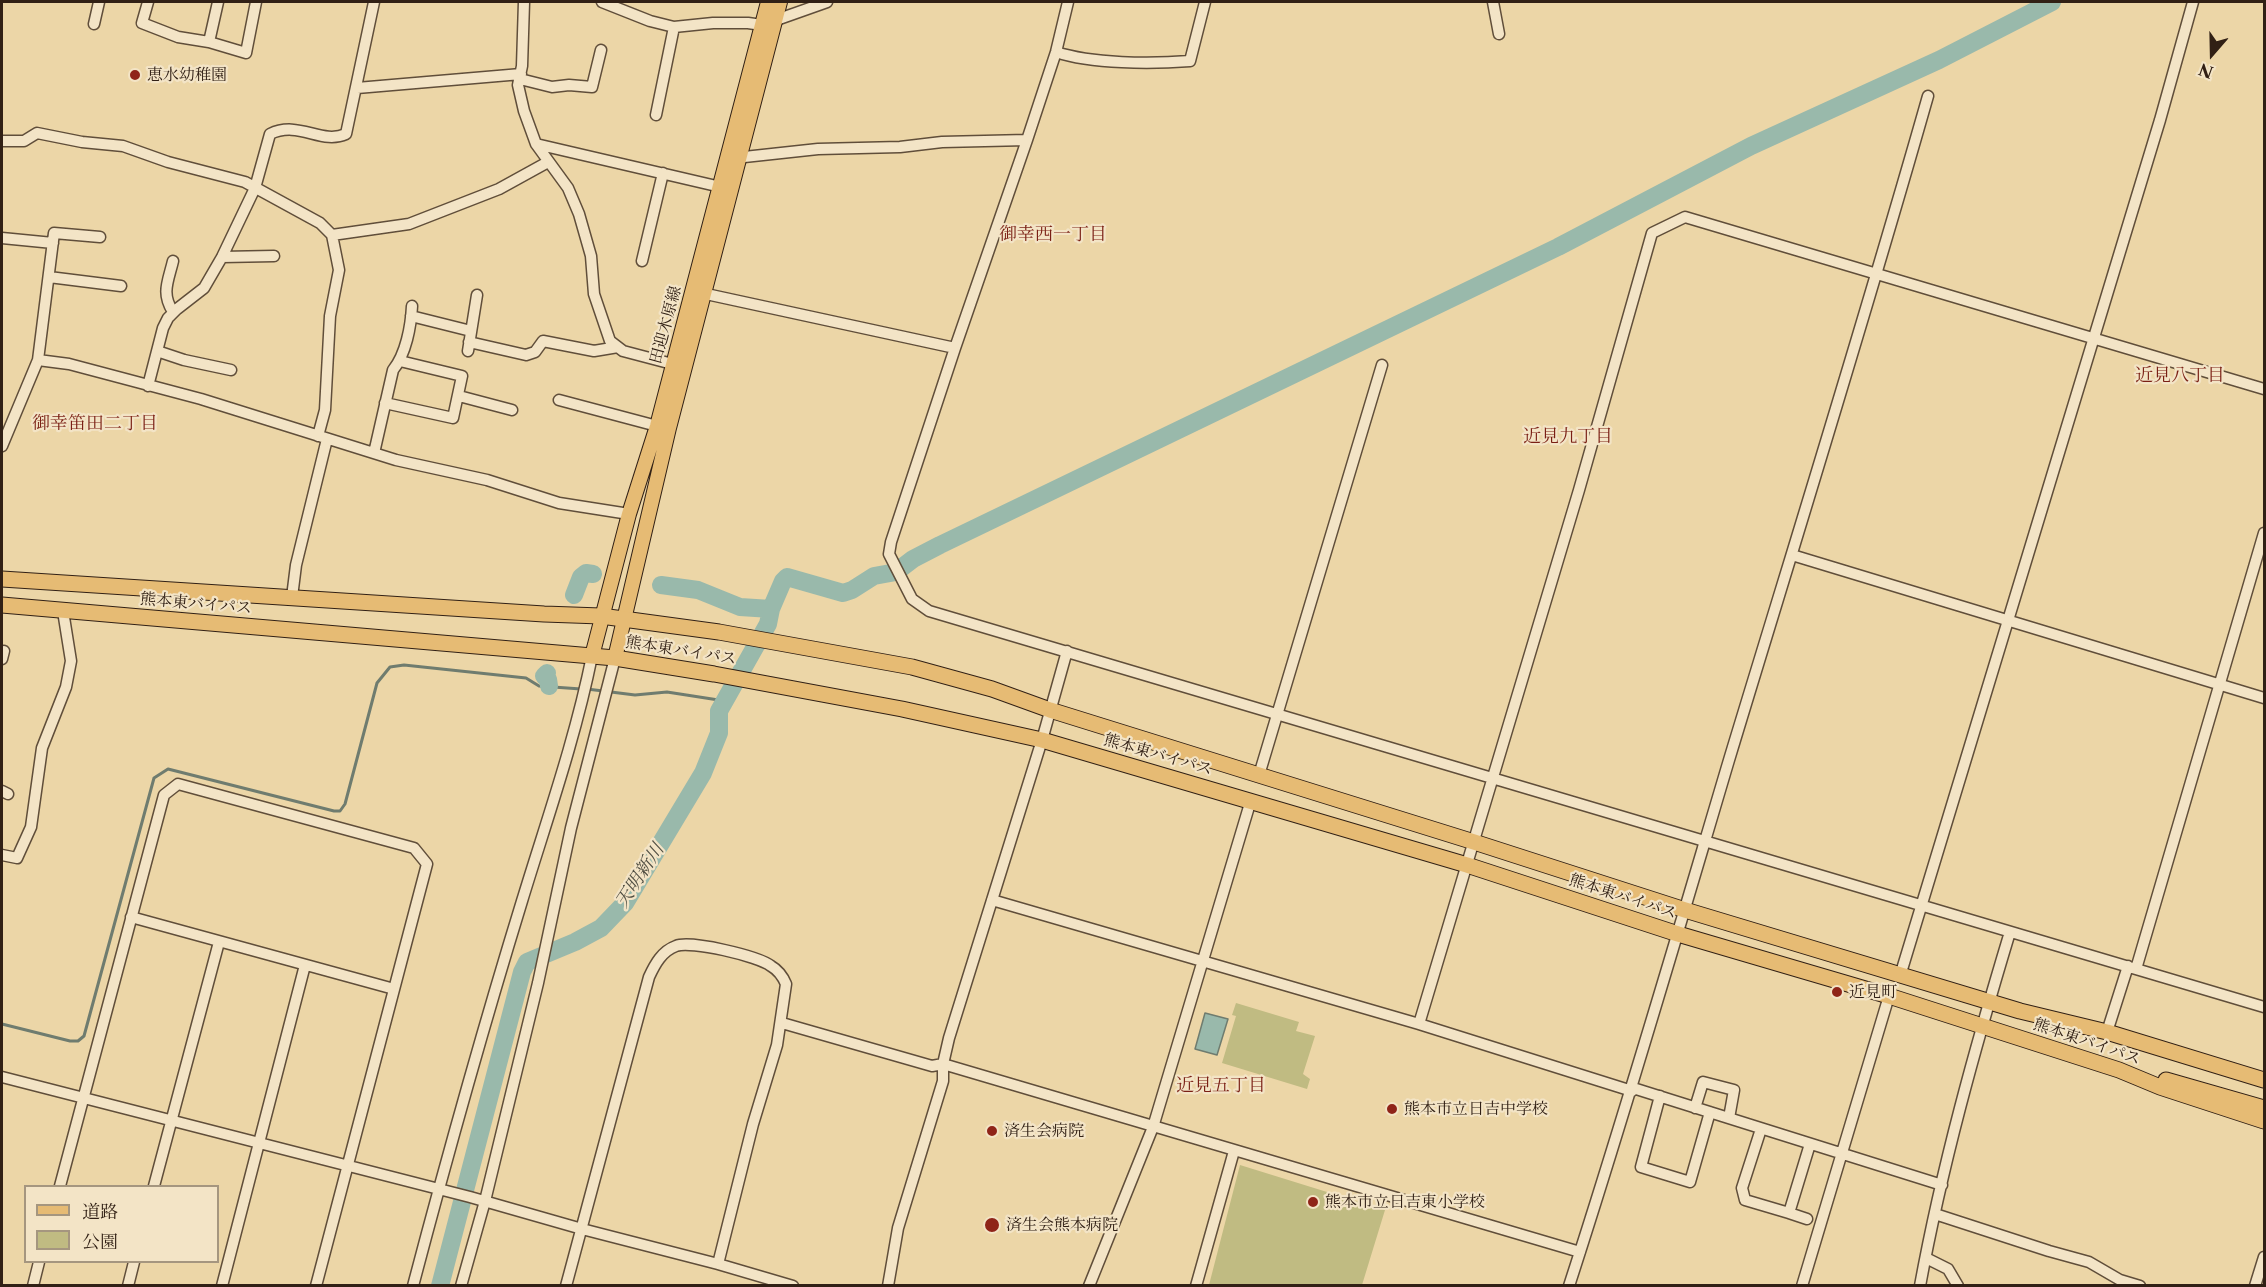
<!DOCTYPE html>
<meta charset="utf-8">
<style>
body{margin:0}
#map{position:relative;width:2266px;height:1287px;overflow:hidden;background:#ecd6a7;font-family:"Libre Caslon Text","Noto Serif JP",serif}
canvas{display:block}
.frame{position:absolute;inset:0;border:3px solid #312015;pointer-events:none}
.legend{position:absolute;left:24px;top:1185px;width:195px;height:78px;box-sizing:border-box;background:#f3e4c6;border:2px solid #a5967f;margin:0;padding:8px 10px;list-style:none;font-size:18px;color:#312015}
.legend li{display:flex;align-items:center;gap:12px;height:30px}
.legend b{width:30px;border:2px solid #a5967f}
.north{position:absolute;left:2182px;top:24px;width:60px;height:60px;-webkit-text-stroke:4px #f3e4c6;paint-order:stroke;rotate:200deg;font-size:16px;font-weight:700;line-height:24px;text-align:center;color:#312015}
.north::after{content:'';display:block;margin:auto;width:21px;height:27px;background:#312015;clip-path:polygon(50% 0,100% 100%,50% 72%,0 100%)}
</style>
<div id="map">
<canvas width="2266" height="1287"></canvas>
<div class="frame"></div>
<ul class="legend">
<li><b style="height:8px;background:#e6bb74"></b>道路</li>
<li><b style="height:16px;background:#c0bb82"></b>公園</li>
</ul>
<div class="north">N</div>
</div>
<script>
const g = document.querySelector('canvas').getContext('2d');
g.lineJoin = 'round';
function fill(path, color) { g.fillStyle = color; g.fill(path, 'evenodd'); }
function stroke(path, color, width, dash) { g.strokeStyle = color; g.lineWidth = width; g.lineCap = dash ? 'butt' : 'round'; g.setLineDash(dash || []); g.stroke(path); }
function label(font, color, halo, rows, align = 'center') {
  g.font = font + ' "Libre Caslon Text","Noto Serif JP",serif'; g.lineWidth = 4.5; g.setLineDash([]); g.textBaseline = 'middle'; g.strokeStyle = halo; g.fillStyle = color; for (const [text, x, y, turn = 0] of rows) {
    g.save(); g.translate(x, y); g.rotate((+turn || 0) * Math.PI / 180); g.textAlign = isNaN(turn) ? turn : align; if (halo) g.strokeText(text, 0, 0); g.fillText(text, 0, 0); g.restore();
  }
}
fill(new Path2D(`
 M1236,1003L1299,1022L1296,1031L1315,1036L1303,1074L1310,1079L1307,1089L1222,1063L1236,1016L1232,1015Z
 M1240,1165L1385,1210L1362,1285H1209Z`), '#c0bb82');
const water = new Path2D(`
 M1205,1013L1228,1019L1217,1055L1195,1049Z`);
fill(water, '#99b9ab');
stroke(water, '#6f7c6f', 1.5);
stroke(new Path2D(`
 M587,689L635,695L667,692L725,701
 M2,1024L70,1041H78L84,1036L154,778L168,769L334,811H340L345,804L377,683L390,667L404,665L526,678L539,686L581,689`), '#6f7c6f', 3);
stroke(new Path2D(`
 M661,585L698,590L740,607L771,609L783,581L787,577L843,593L852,590L874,576L896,572L913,559L940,545L1558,247L1751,146L1939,60L2052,2
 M574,595L581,577L586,573L593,574
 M547,673L544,676L548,679L549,686
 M440,1286L522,972L527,962L575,942L601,928L625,903L703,773L719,733V711L768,624L771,609`), '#99b9ab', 18);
const minor = new Path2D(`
 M148,2L142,23L178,37L209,42L246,53L256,2
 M524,2L522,66L518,85L524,111L536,144L568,188L579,214L591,256L594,294L610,341L623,351L680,366
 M602,2L650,21L674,27L713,23H748L762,25L827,2
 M1068,2L1056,52L1027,140L955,348L891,542L889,554L912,599L929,611L2264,1007
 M1493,2L1499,34
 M94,24L99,2
 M209,42L218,2
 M1056,52C1092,64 1151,64 1190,61L1205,2
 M520,79L552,87L569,85L592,87L601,50
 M357,88L521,74
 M656,115L674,27
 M2,141H24L37,133L82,142L123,146L168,162L245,182L320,223L332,235L339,270L330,316L325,410L318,436
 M536,144L725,188
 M735,158L818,149L900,147L942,142L1027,140
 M332,235L409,224L499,189L548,162
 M2,238L53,243
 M222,257L274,256
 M173,261C168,282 161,293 173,312
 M642,261L663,173
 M49,277L121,286
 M697,292L955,348
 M411,316L471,331
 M469,342L526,355L535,352L543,341L594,351L618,347
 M157,351L184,360L231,370
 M468,351L477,295
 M38,360L54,233L100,237
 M148,386L163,328L168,318L177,309L204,288L222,257L255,188L270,134C299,120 321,145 346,134L374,2
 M459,396L512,410
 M559,400L657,426
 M385,403L453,418L462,376L400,361
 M2,446L38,360L69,364L201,399L396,460L487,480L559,503L629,514
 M374,453L393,370C406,354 411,326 412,306
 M1792,555L2264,698
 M292,597L296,565L327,439
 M2,659L4,651
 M1259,775L1382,365
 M2,791L8,794L2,791
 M2,855L17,858L31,827L42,748L66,687L71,661L63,611
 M992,900L1419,1024L1632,1091
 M131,917L394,989
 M2136,969L2264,533
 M1900,976L2160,120L2193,2
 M782,1023L932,1066L943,1064L1580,1252
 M1419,1024L1579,490L1652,233L1685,217L2264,389
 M2107,1032L2128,966
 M2,1077L470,1197L582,1229L718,1264L793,1286
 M1633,1088L1942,1185
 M1660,1096L1641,1167L1690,1182L1710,1112
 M1695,1108L1703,1082L1734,1090L1729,1118
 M1761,1129L1742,1188L1745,1200L1789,1213L1810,1144
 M60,1186L164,795L178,784L414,848L427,864L316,1286
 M154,1186L219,942
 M1789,1213L1807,1219
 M1935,1214L2049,1251L2089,1262L2120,1280L2140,1286
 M1926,1258L1948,1269L1958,1286
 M33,1286L39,1262
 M128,1286L134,1262
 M222,1286L305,965
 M413,1286C447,1157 483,1028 522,901C547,819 575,740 592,656
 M461,1286L485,1201L538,983L571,828L615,658
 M566,1286L649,977C655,964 662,951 676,946C690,940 758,956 771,966C778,970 783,977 786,984L777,1045L753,1124L718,1264
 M888,1286L898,1228L943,1081V1064L949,1038L1042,740L1067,651
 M1089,1286L1153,1127L1251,800
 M1196,1286L1234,1151
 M1569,1286C1626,1111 1677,935 1729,760C1796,539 1865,318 1928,96
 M1802,1286L1889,996
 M1920,1286C1942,1166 1975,1048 2010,932
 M2255,1286L2264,1257`);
const major = new Path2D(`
 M592,656L629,514L657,426L768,2
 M615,658L669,428L780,2`);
const highway = new Path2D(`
 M2,579L544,614L601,616L719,632L912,667L992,689L1050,710L1474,842L1685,910L2020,1011L2107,1032L2264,1080
 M2,605L615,658L714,674L902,709L1042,740L1467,865L1678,934L1889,996L2119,1070L2160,1087L2264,1121
 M2166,1080L2264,1108`);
stroke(minor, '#604e3a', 13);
stroke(major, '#312015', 16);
stroke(highway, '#312015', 17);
stroke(minor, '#f3e4c6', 10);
stroke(major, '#e6bb74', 14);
stroke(highway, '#e6bb74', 15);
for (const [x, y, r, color] of [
 [135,75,6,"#8f2418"],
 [1837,992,6,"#8f2418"],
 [1392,1109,6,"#8f2418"],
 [992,1131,6,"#8f2418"],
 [1313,1202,6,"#8f2418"],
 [992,1225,8,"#8f2418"]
]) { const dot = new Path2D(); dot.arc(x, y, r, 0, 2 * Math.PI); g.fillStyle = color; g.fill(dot); stroke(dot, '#f3e4c6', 2); }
label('16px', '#312015', '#f3e4c6', [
 ["恵水幼稚園",147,75],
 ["近見町",1849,992],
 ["熊本市立日吉中学校",1404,1109],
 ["済生会病院",1004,1131],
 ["熊本市立日吉東小学校",1325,1202],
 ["済生会熊本病院",1006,1225]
], 'left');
label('16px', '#312015', '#f3e4c6', [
 ["田迎木原線",666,325,-75],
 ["熊本東バイパス",196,604,5],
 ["熊本東バイパス",681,651,9],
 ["熊本東バイパス",1158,755,16],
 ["熊本東バイパス",1623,897,18],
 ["熊本東バイパス",2087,1042,19]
]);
label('18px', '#7a1f14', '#f3e4c6', [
 ["御幸西一丁目",1053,235],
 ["近見八丁目",2180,376],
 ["御幸笛田二丁目",95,424],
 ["近見九丁目",1568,437],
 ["近見五丁目",1221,1086]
]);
label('italic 18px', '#504e42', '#f3e4c6', [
 ["天明新川",640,876,-57]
]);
</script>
